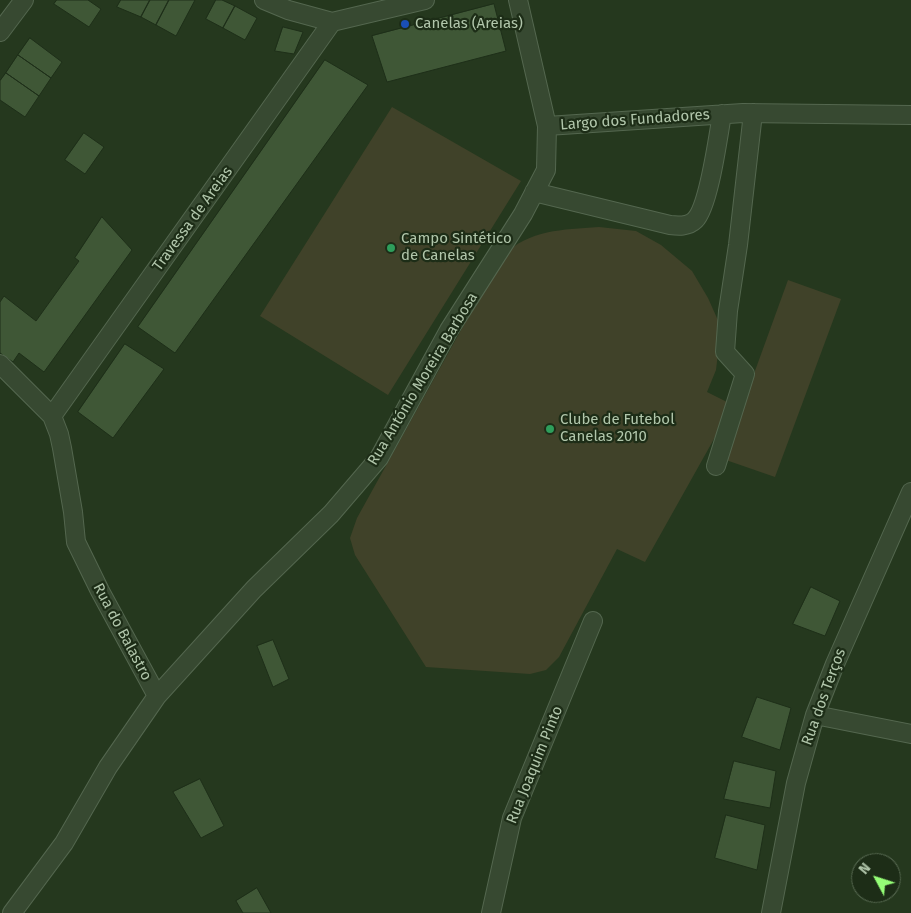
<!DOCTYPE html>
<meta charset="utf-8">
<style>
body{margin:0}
#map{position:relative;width:911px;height:913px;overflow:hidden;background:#25381e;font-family:"Fira Sans",sans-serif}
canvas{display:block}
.north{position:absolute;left:851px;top:853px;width:50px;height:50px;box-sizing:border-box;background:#1d2d17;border:1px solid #586a52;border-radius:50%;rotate:310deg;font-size:14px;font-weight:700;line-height:20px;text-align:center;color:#b1c6ab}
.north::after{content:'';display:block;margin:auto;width:18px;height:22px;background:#95ff77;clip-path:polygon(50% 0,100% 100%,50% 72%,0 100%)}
</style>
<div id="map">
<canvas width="911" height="913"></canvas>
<div class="north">N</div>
</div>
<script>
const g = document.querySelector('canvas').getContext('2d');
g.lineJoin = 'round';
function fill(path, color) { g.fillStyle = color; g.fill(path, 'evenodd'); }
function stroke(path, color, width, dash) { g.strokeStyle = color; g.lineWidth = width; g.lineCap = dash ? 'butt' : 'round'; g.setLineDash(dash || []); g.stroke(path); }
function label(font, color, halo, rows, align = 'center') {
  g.font = font + ' "Fira Sans",sans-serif'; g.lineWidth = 4.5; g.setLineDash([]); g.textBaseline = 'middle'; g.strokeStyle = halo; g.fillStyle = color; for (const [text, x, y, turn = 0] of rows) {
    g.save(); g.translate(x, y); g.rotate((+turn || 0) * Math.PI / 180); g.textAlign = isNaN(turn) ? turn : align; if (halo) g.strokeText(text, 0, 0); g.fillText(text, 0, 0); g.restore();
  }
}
fill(new Path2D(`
 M392,107L521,181L388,395L260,316Z
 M599,227L636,231L661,245L692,271L708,298L721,327L716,370L707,392L733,405L645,562L617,549L559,657L546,670L530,674L426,667L355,555L350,538L357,518L502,256C531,229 561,230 599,227Z
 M788,280L841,299L775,477L723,459Z`), '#404229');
const building = new Path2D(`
 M57,0H88L101,9L89,27L54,4Z
 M121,0H150L141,17L117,7Z
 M150,0H169L156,25L141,17Z
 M169,0H195L176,36L156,25Z
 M216,0H222L235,6L223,28L206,19Z
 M494,4L506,51L387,82L372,36Z
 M235,6L257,18L245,40L223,28Z
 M283,27L303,32L294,54L275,51Z
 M30,38L62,62L51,78L18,55Z
 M18,55L51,78L39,96L6,73Z
 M325,60L368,85L175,353L138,327Z
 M6,73L39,96L25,117L0,100V81Z
 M84,133L104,147L85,174L65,160Z
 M102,217L132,250L44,372L19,353L13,362L0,353V302L4,296L36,321L79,261L75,258Z
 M125,344L164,369L113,438L78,412Z
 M811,587L840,601L825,636L793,624Z
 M273,640L289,679L273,687L257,646Z
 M757,697L791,708L780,750L742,737Z
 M734,761L776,771L770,808L724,799Z
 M200,779L224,826L201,838L173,792Z
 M726,815L765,825L757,870L715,858Z
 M257,888L271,913H243L236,901Z`);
fill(building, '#3f5736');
stroke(building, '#1e2f19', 1);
const minor = new Path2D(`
 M264,0L288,10L332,22L425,0
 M0,32L24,0
 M547,126L743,113L911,115
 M534,192L670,225C678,226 688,227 695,220C709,206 718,137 722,114
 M0,364L52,416L59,434L62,448L73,512L76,542L100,591L157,696
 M52,416L332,22
 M716,466L745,374L725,352L728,311L738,245L753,113
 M815,715L911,734
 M12,913L64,843L108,767L157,696L254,589L331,514L379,458L449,330L523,214L546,170L547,126L518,0
 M491,913L512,818L593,621
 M771,913L796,783L815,715L835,664L911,492`);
stroke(minor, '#54674f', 20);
stroke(minor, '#374931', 18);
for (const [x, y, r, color] of [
 [405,24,5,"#1a4fb4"],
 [391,248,5,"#2e9e5b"],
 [550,429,5,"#2e9e5b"]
]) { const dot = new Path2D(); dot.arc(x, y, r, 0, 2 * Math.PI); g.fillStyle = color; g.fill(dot); stroke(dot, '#1d2d17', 2); }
label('15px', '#b1c6ab', '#1d2d17', [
 ["Canelas (Areias)",415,24],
 ["Campo Sintético",401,239],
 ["de Canelas",401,256],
 ["Clube de Futebol",560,420],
 ["Canelas 2010",560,437]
], 'left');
label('15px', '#b1c6ab', '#1d2d17', [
 ["Largo dos Fundadores",635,120,-4],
 ["Travessa de Areias",193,219,-54],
 ["Rua António Moreira Barbosa",423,379,-59],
 ["Rua do Balastro",122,632,62],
 ["Rua dos Terços",824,697,-70],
 ["Rua Joaquim Pinto",535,765,-68]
]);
</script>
